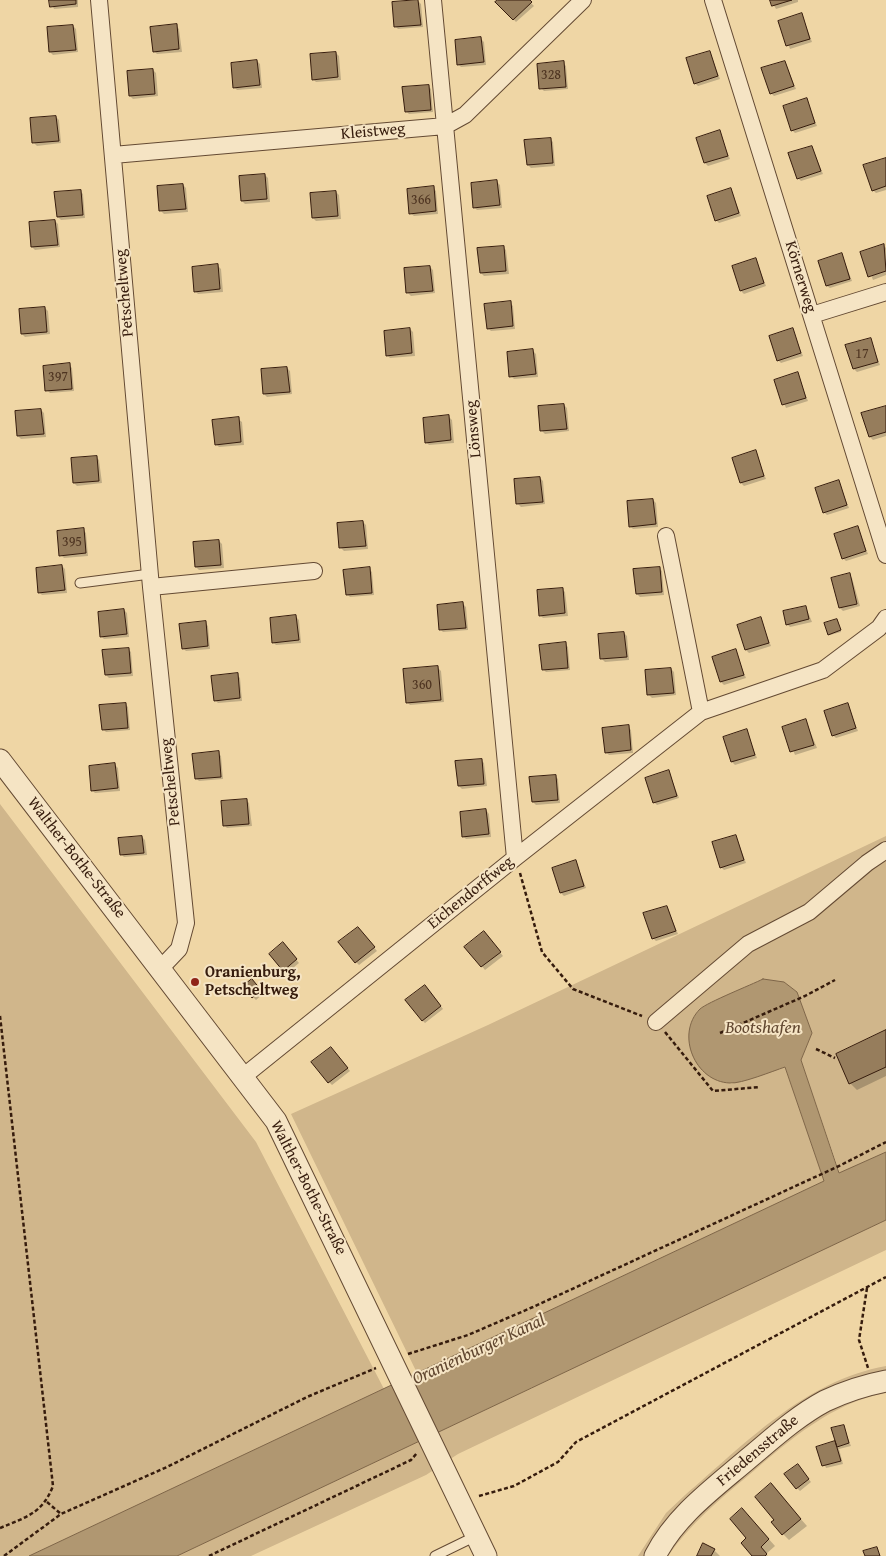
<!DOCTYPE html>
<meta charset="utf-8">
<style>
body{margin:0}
canvas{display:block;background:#efd6a5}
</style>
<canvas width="886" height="1556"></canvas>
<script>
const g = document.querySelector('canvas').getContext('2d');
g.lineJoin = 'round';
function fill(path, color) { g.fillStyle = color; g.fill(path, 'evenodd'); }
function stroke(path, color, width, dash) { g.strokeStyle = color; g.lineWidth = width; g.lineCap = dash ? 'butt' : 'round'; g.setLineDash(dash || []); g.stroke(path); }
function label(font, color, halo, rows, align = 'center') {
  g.font = font + ' "Gentium Book Plus",serif'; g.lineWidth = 4; g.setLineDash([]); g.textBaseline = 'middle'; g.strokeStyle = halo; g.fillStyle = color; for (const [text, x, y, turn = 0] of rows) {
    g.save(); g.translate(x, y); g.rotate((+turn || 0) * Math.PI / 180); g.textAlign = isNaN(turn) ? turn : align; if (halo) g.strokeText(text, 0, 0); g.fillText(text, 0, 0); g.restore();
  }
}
fill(new Path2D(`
 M0,804L256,1142L384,1389L29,1556H0Z
 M886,836V1152L840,1174L801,1060L812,1033L797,992L784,982L701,1008L690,1025L689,1042L731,1084L785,1067L824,1181L417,1373L291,1114L488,1025Z
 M886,1220V1250L458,1454L426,1475L251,1556H177Z
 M886,1366V1393C831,1403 790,1440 749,1475C719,1500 691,1523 668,1556H638L666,1513L684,1496C745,1444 804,1381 886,1366Z`), '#d0b68b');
const water = new Path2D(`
 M763,979L784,982L797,992L812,1033L801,1060L839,1173L886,1152V1220L177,1556H29L824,1181L785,1067C773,1071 741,1084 730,1083C695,1082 675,1034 700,1009C708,1002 751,985 763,979Z`);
fill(water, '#b09771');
stroke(water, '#7f6649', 1);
fill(new Path2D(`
 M50,0H78V7L54,9Z
 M500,0H528L534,6L516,22L497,2Z
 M771,0H798V2L776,9Z
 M418,1L421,4L423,27L398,29L395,26Z
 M802,15L812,42L790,49L780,22Z
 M73,26L76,29L78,52L53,55L50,52Z
 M176,26L179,29L182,52L157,54L154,51Z
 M481,39L484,42L486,65L461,67L458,64Z
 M710,52L720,79L698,86L695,83Z
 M336,53L339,56L341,80L316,82L313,79Z
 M257,61L260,64L262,88L237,90L234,87Z
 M785,62L796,89L774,96L771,93Z
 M563,63L566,66L568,89L544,91L541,88Z
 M153,70L156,73L158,96L133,99L130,96Z
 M428,86L431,89L433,112L409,114L406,111Z
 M806,99L817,126L795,133L792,130Z
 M56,117L59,120L61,143L37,146L34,143Z
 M719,132L730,159L708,166L705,163Z
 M550,139L553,142L555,166L531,168L528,165Z
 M812,147L823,174L801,181L798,178Z
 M886,159V190L876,193L873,190Z
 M265,175L268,178L270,202L245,204L242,201Z
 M497,182L500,185L502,208L477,210L474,207Z
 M183,185L186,188L188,212L164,214L161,211Z
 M433,188L436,191L438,214L414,216L410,213Z
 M731,189L741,216L719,223L716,220Z
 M80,191L83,194L85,218L61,220L58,217Z
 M336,192L339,195L341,219L316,221L313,218L311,195Z
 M55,221L58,224L60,247L35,250L32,247Z
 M884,246L886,248V275L873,280L862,253Z
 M503,247L506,250L509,274L484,276L481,273Z
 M842,255L852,281L830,288L827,286Z
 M756,260L766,286L744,294L741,291Z
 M218,266L221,269L223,292L198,294L195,291Z
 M430,267L433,270L435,293L411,296L408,293Z
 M510,303L513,306L515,329L491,331L488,328Z
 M45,308L48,311L50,334L25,337L22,334Z
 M410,329L413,332L415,356L390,358L387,355Z
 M792,329L803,356L781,363L778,360Z
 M870,339L880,365L857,372L854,369Z
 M533,351L536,354L538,377L514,379L511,376Z
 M69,365L72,368L74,391L50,393L47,390Z
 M287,368L290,371L292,394L267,397L264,394Z
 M797,374L808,401L786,408L775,381Z
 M564,405L567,408L569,431L545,434L542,431Z
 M886,407V436L873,440L870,437Z
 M41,410L44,413L46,437L21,439L18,436L16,413Z
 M449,417L452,420L454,443L429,445L426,442Z
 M238,419L242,422L244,445L219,447L216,444Z
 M755,452L766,479L744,486L741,483Z
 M96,457L99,460L102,483L77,486L74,483Z
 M540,478L543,481L545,504L521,507L518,504Z
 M838,481L849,508L827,515L824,512Z
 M653,500L656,503L658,527L633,529L630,526Z
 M363,522L366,525L368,549L344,551L341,548Z
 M857,527L868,554L846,561L843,558Z
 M83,530L86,533L88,556L64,558L61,555Z
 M219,541L222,544L224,568L199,570L196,567Z
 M62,566L65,569L67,593L42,595L39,592Z
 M659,568L662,571L664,595L640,597L637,594Z
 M369,569L372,572L374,595L350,597L347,594Z
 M849,575L852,578L860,606L843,611L840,608Z
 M562,589L565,592L568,616L543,618L540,615Z
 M463,604L466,607L468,630L443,632L440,629Z
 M806,607L812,622L790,627L787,624Z
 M124,610L127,613L129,637L104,639L101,636Z
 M296,617L299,620L301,643L276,645L273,642Z
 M760,619L771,646L749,653L746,650Z
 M838,621L841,632L830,635L829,634Z
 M205,623L208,626L210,649L186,651L183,648Z
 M624,633L627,636L629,660L605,662L602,659Z
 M565,644L568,647L570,670L546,672L543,669Z
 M128,649L131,652L133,676L109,678L106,675Z
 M735,651L746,678L724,685L721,682Z
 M438,668L441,671L444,702L410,705L407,702Z
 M671,669L674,672L676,695L652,698L649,695Z
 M237,675L240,678L242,701L218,703L215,700Z
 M125,704L128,707L130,730L106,732L103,729Z
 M847,704L858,731L836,738L833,735Z
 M806,721L817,748L795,755L784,728Z
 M628,727L631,730L633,753L609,755L606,752Z
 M746,731L757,758L735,765L732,762Z
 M218,753L221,756L223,779L199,781L196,778Z
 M481,760L484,763L487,786L462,789L459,786Z
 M115,765L118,768L120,791L95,793L92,790Z
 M669,772L679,798L657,805L654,802Z
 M555,776L558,779L560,803L536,805L533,802Z
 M246,800L249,803L252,826L227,828L224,825Z
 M486,810L489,814L491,837L466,839L463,836Z
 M736,836L746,863L724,870L721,867Z
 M142,837L145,840L147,855L124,857L121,854Z
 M576,862L586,888L564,896L561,893Z
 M667,907L678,934L656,941L653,938Z
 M361,931L377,951L359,965L356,962Z
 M487,936L503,956L485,970L466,947Z
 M286,947L299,963L287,973L284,970Z
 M255,983L263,994L256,1000L253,997Z
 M428,989L443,1009L425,1023L422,1020Z
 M886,1032V1076L857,1090L850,1083Z
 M334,1051L350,1071L332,1085L329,1082Z
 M843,1426L851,1446L839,1449L843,1464L826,1468L818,1447L837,1442Z
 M800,1468L811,1482L800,1491L797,1488Z
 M777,1492L807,1526L789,1540L783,1534L776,1520Z
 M742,1509L775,1546L766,1554L768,1556H754Z
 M714,1550L720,1556H698Z`), '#0003');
const building = new Path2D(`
 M49,0H76V4L50,7Z
 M418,0L421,25L394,27L392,2Z
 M498,0H530L532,2L513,20L495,2Z
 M770,0H792L772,6Z
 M802,13L810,39L786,46L778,21Z
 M177,24L179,49L153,52L150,27Z
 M73,25L76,50L49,52L47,27Z
 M481,37L484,62L457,65L455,40Z
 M710,51L718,76L694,84L686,58Z
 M336,52L338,77L312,80L310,54Z
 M257,60L260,85L233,88L231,63Z
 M564,61L566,87L539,89L537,64Z
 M785,61L794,86L770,94L761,68Z
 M153,69L155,94L129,96L127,71Z
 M429,85L431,110L405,112L402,87Z
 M807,98L815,123L791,131L783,106Z
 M56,116L59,141L32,143L30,118Z
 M720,130L728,156L704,163L696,138Z
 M551,138L553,163L527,165L524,140Z
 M812,146L821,171L797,179L788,153Z
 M886,158V186L872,191L863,165Z
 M265,174L267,199L241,201L239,176Z
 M497,180L500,205L473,208L471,183Z
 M183,184L186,209L159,211L157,186Z
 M434,186L436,211L409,214L407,189Z
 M731,188L739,213L715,221L707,196Z
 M81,190L83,215L57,217L54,192Z
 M336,191L338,216L312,218L310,193Z
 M55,220L58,245L31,247L29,222Z
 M884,244L886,271L868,277L860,252Z
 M504,246L506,271L480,273L477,248Z
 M842,253L850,279L826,286L818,261Z
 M756,258L764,283L740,291L732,266Z
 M218,264L220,289L194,292L192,267Z
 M430,266L433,291L406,293L404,268Z
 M511,301L513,326L487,329L484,304Z
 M45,307L47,332L21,334L19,309Z
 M410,328L412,353L386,356L384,331Z
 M793,328L801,353L777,361L769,336Z
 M871,338L878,362L853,369L845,345Z
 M533,349L536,374L509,377L507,352Z
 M70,363L72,389L45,391L43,366Z
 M287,367L290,392L263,394L261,369Z
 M798,372L806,398L782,405L774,380Z
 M564,404L567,429L540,431L538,406Z
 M886,406V432L869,437L861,413Z
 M41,409L44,434L17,436L15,411Z
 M449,415L451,440L425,443L423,418Z
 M239,417L241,442L215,445L212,420Z
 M756,450L764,476L740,483L732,458Z
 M97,456L99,481L73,483L71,458Z
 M540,477L543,502L516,504L514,479Z
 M839,480L847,505L823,513L815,488Z
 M653,499L656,524L629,527L627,501Z
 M363,521L366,546L339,548L337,523Z
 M858,526L866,551L842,559L834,534Z
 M84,528L86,553L59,556L57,531Z
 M219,540L221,565L195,567L193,542Z
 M62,565L65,590L38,593L36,568Z
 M370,567L372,593L346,595L343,570Z
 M660,567L662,592L636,594L633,569Z
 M850,573L857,604L839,608L831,578Z
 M563,588L565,613L539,616L537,590Z
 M463,602L466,628L439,630L437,605Z
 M806,606L809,619L786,625L783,611Z
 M124,609L127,634L100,637L98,612Z
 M296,615L299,640L272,643L270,618Z
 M761,617L769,643L745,650L737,625Z
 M837,619L841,630L828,635L824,623Z
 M206,621L208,646L182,649L179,624Z
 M624,632L627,657L600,659L598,634Z
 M566,642L568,668L542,670L539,645Z
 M129,648L131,673L105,675L102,650Z
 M736,649L744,675L720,682L712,657Z
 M438,666L441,700L406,703L403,669Z
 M671,668L674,693L647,695L645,670Z
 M238,673L240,698L214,701L211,676Z
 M126,703L128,728L102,730L99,705Z
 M848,703L856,728L832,736L824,711Z
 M806,719L814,745L790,752L782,727Z
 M629,725L631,750L605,753L602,728Z
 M747,729L755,755L731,762L723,737Z
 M219,751L221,777L195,779L192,754Z
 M482,759L484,784L458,786L455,761Z
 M115,763L118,788L91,791L89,766Z
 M669,770L677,796L653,803L645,778Z
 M556,775L558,800L532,802L529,777Z
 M247,799L249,824L223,826L221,801Z
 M486,809L489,834L462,837L460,812Z
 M736,835L744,860L720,868L712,842Z
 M142,836L144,853L120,855L118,838Z
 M576,860L584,886L560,893L552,868Z
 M667,906L676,931L652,939L643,913Z
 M358,927L375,947L355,963L338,942Z
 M484,931L501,952L481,967L464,947Z
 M283,942L297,959L283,971L269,954Z
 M252,979L261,990L252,998L243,986Z
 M425,985L441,1006L422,1021L405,1000Z
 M886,1030V1067L849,1084L836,1054Z
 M331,1047L348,1068L328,1083L311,1062Z
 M844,1425L849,1443L837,1447L831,1428Z
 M835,1441L841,1461L822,1466L816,1447Z
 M798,1464L809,1479L796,1489L784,1474Z
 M771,1483L801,1519L782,1535L771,1522L774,1520L755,1497Z
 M742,1508L769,1539L761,1547L767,1554L765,1556H752L741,1543L746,1538L730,1519Z
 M703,1543L715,1549L711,1556H697Z
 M877,1547L880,1556H865L863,1551Z`);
fill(building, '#967d5c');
stroke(building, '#361c0d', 1);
const service = new Path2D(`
 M80,583L150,574
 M435,1556L476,1536`);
const minor = new Path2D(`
 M99,0L151,587L186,923L179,949L160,969
 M433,0L515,858
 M713,0L886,555
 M113,155L445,126L465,115L583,0
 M812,315L886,292
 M666,536L701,712
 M151,587L314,571
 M656,1022L748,944L809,912L867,863L886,850
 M244,1076L515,858L701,712L823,670L879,628L886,618`);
const tertiary = new Path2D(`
 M0,760L276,1121L486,1556
 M655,1556C676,1515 714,1488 749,1458C773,1438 797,1416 825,1401C844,1392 865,1385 886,1381`);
stroke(service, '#644a33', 11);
stroke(minor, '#644a33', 18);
stroke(tertiary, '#644a33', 23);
stroke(new Path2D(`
 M520,873L542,952L573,989L642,1016
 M0,1016L53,1486C42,1514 26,1517 0,1528
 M665,1032L713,1091L760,1087
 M720,1033L805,996L835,980
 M816,1049L835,1058
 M867,1288L859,1340L868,1368
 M408,1354L468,1335L533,1307L839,1166L886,1142
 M479,1496L514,1486L558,1462L576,1442L886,1277
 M47,1502L61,1514
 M4,1556L61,1514L167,1467L307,1397L376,1368
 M209,1556L411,1460L417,1453`), '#361c0d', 2.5, [4, 2.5]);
stroke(service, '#f5e4c4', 9);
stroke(minor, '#f5e4c4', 16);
stroke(tertiary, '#f5e4c4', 21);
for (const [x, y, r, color] of [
 [195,982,5,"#8f2418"]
]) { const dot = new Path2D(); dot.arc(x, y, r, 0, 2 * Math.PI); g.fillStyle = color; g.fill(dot); stroke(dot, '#f5e4c4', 2); }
label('14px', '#4e3421', null, [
 ["328",551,75],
 ["366",421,200],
 ["17",862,354],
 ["397",58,377],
 ["395",72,542],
 ["360",422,685]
]);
label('16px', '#361c0d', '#f5e4c4', [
 ["Kleistweg",373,132,-5],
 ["Körnerweg",800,277,73],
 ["Petscheltweg",125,293,-95],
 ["Lönsweg",474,429,-95],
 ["Petscheltweg",171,782,-96],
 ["Walther-Bothe-Straße",76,858,52],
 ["Eichendorffweg",471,893,-39],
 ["Walther-Bothe-Straße",308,1188,63],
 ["Friedensstraße",758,1451,-40]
]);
label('bold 16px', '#361c0d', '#f5e4c4', [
 ["Oranienburg,",205,973],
 ["Petscheltweg",205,991]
], 'left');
label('italic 18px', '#614730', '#f5e4c4', [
 ["Bootshafen",763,1028],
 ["Oranienburger Kanal",479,1350,-25]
]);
</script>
